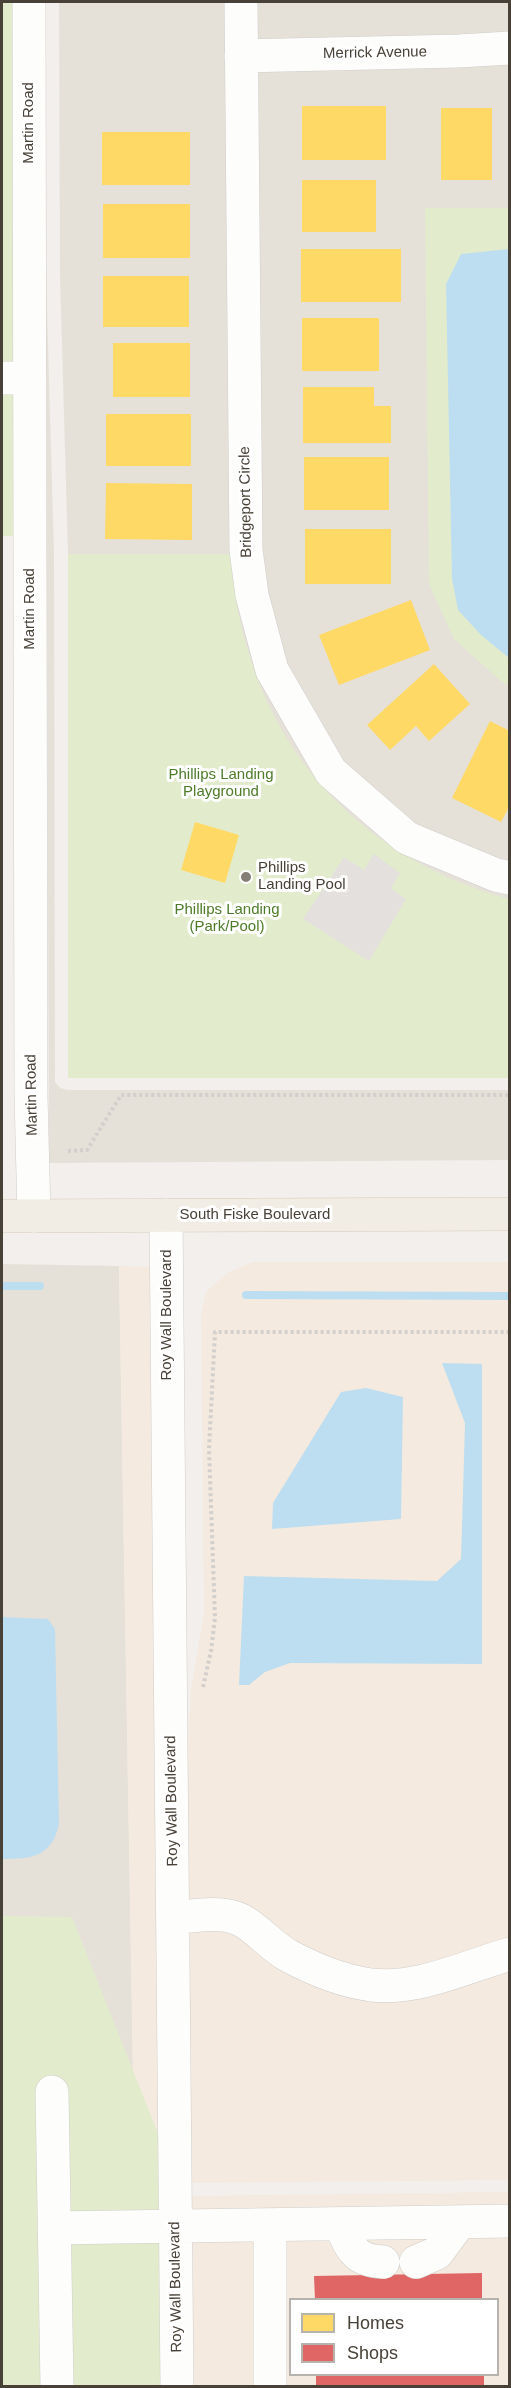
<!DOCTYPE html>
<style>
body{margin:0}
#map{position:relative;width:511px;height:2388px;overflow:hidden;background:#f2efec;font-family:Helvetica,sans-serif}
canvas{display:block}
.frame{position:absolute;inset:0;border:3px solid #484137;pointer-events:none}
.legend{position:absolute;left:289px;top:2298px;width:210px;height:78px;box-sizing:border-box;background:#fff;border:2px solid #b6b3af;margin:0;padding:8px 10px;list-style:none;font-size:18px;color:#484137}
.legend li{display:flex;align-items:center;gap:12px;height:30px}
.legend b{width:30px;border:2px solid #b6b3af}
</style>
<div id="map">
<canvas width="511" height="2388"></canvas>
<div class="frame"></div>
<ul class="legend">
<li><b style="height:16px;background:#ffd966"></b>Homes</li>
<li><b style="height:16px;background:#e06666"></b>Shops</li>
</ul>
</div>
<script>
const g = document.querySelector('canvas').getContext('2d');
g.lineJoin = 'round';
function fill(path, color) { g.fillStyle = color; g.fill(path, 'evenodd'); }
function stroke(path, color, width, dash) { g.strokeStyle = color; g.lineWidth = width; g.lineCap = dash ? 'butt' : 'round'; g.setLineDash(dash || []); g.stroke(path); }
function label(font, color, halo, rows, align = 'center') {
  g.font = font + ' Helvetica,sans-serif'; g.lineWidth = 6; g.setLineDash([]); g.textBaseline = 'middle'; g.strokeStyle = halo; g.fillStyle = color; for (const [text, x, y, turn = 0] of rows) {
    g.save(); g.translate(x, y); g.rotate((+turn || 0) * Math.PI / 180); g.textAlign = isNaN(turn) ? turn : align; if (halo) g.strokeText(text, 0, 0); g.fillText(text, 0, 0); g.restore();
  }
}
fill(new Path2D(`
 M45,2L46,275L54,554L55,1082L60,1088L68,1090H509V1160L49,1163Z
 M59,2H509V1078H68V554L60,275Z
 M2,1264L119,1266L133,2072L72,1918L2,1916Z`), '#e5e1d9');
fill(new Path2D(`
 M253,1262H509V2180L190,2183L187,1761L191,1689L204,1613L201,1313L207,1291L227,1273Z
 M119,1266L151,1267L159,2136L133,2072Z
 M509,2192V2386H193L192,2196ZM290,2300H498V2374H290Z`), '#f4eadf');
fill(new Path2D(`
 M2,2H13L14,536H2Z
 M425,208H509V685L502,682L454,639L429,584Z
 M68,554H231C241,724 343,854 509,899V1078H68Z
 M2,1916L72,1917L159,2136L161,2386H2Z`), '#e2eccc');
fill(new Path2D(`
 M374,854L400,873L391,888L406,899L369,961L303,919L344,857L364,870Z`), '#e4e0dd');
fill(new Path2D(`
 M509,249H510L509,658L481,635L458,610L452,579L446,284L461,254Z
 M442,1363L482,1364V1664L290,1663L265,1672L249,1685H239L244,1576L437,1581L461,1559L465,1423Z
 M366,1388L403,1397L401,1519L272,1529L273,1503L341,1392Z
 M2,1617L48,1619L55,1629L59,1824C52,1857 31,1859 2,1859Z`), '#bddef0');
fill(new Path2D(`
 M302,106H386V160H302Z
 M441,108H492V180H441Z
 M102,132H190V185H102Z
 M302,180H376V232H302Z
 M103,204H190V258H103Z
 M301,249H401V302H301Z
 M103,276H189V327H103Z
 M302,318H379V371H302Z
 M113,343H190V397H113Z
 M303,387H374V406H391V443H303Z
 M106,414H191V466H106Z
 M304,457H389V510H304Z
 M106,483L192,484V540L105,539Z
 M305,529H391V584H305Z
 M411,600L430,650L339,685L319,635Z
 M434,664L470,704L429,741L416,726L390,750L367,725Z
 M490,721L510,731V805L501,822L452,798Z
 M195,822L239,835L225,883L181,870Z`), '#ffd966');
fill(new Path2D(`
 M482,2273V2300H315L314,2276Z
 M316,2374H484V2386H316Z`), '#e06666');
stroke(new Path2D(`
 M2,1286H40
 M246,1295L510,1296`), '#bddef0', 8);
const minor = new Path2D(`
 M29,2L31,1096L34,1216
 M241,2L246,550L252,595L272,670L331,772L407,838L496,875L510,878
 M241,56L459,51L510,48
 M2,378H29
 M166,1215L177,2386
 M173,1918C194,1916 221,1910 241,1920C258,1929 272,1947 289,1956C313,1969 344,1981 371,1985C420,1990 464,1967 510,1954
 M52,2092L57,2386
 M340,2224C352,2249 353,2260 383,2262
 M270,2225V2386
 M54,2228L510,2221
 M416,2262L437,2253L460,2222`);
const major = new Path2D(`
 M2,1216L510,1214`);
stroke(minor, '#d0cdc9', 34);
stroke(major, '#d4cab9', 34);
stroke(new Path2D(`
 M68,1151L87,1150L121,1095H510
 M203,1687L211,1651L215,1618L209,1449L215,1332H510`), '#d2cfcc', 4, [3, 3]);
stroke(minor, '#fdfdfc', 33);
stroke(major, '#f2ede4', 33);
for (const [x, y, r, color] of [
 [246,877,6,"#847e76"]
]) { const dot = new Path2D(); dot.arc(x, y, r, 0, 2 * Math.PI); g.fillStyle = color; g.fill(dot); stroke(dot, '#fff', 2); }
label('15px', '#484137', '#fff', [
 ["Merrick Avenue",375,53,-1],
 ["Martin Road",29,123,-90],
 ["Bridgeport Circle",246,502,-91],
 ["Martin Road",30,609,-90],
 ["Martin Road",32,1095,-91],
 ["South Fiske Boulevard",255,1215],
 ["Roy Wall Boulevard",167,1315,-90],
 ["Roy Wall Boulevard",172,1801,-91],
 ["Roy Wall Boulevard",176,2287,-91]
]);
label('15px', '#4e7b29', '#fff', [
 ["Phillips Landing",221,775],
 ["Playground",221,792],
 ["Phillips Landing",227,910],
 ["(Park/Pool)",227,927]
]);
label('15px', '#484137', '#fff', [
 ["Phillips",258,868],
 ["Landing Pool",258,885]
], 'left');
</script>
